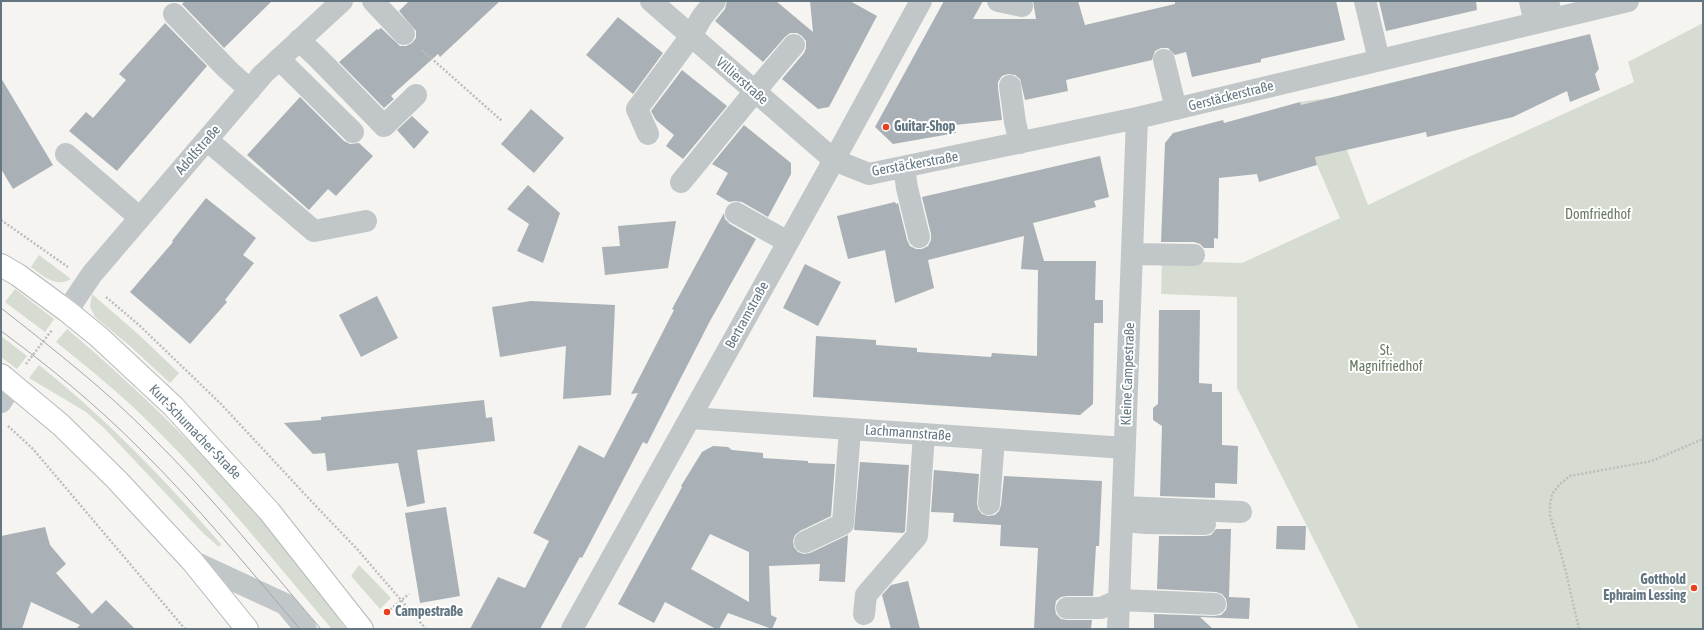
<!DOCTYPE html>
<meta charset="utf-8">
<style>
body{margin:0}
#map{position:relative;width:1704px;height:630px;overflow:hidden;background:#f5f4f0;font-family:"Asap Condensed",sans-serif}
canvas{display:block}
.frame{position:absolute;inset:0;border:2px solid #637682;pointer-events:none}
</style>
<div id="map">
<canvas width="1704" height="630"></canvas>
<div class="frame"></div>
</div>
<script>
const g = document.querySelector('canvas').getContext('2d');
g.lineJoin = 'round';
function fill(path, color) { g.fillStyle = color; g.fill(path, 'evenodd'); }
function stroke(path, color, width, dash) { g.strokeStyle = color; g.lineWidth = width; g.lineCap = dash ? 'butt' : 'round'; g.setLineDash(dash || []); g.stroke(path); }
function label(font, color, halo, rows, align = 'center') {
  g.font = font + ' "Asap Condensed",sans-serif'; g.lineWidth = 4; g.setLineDash([]); g.textBaseline = 'middle'; g.strokeStyle = halo; g.fillStyle = color; for (const [text, x, y, turn = 0] of rows) {
    g.save(); g.translate(x, y); g.rotate((+turn || 0) * Math.PI / 180); g.textAlign = isNaN(turn) ? turn : align; if (halo) g.strokeText(text, 0, 0); g.fillText(text, 0, 0); g.restore();
  }
}
fill(new Path2D(`
 M1703,23V629H1359L1237,388V297L1161,294L1162,261L1242,263L1340,218L1317,165L1300,102L1335,97L1347,150L1368,205L1462,160L1634,82L1628,62Z
 M39,255L71,279C56,288 43,276 31,267Z
 M15,289L54,319L45,332L5,302Z
 M92,294L138,334L179,373L170,383L130,346L95,317L90,307Z
 M67,329C152,401 232,481 302,567C309,576 317,585 323,594C331,605 337,618 346,629H332C267,553 204,473 131,405C107,383 81,362 56,342Z
 M1,336L27,356L17,369L1,357Z
 M39,365C107,419 163,478 221,544L219,547L202,532L104,428L86,412L29,378Z
 M359,565L391,598L380,609L351,576Z`), '#d6dcd1');
fill(new Path2D(`
 M185,1H272L224,48L182,4Z
 M409,1H500L440,57L438,54L391,96L394,99L384,108L339,62L377,29L378,30L381,28L400,46H406L412,43L416,38V31L399,11Z
 M727,1H776L813,32L810,1H850L877,16L829,107L818,109L782,79L804,53L806,48V41L802,36L797,33H790L785,37L763,62L715,21L725,9Z
 M944,1H983L973,19H1036L1033,1H1078L1085,25L1175,4V1H1336L1345,40L1261,59V62L1192,77L1186,52L1175,55L1168,48H1161L1155,51L1152,60L1066,80L1068,91L1025,100L1020,79L1015,75L1008,74L1002,76L998,82V88L1002,120L955,125L956,133L893,144L875,127Z
 M1379,1H1476L1477,10L1386,31Z
 M618,17L663,53L633,94L586,55Z
 M165,23L207,66L117,171L69,131L86,112L93,118L126,80L119,74Z
 M1590,34L1599,69L1595,74L1600,90L1570,102L1567,91L1513,117L1427,137L1426,132L1315,157L1317,165L1259,182L1257,174L1219,178L1218,239L1214,238V248H1204L1200,244L1194,242H1161L1165,143L1173,133L1223,120L1224,123L1300,102L1301,105Z
 M682,70L727,106L683,159L666,146L674,135L656,120L651,111Z
 M1,78L53,165L13,189L1,169Z
 M300,97L344,141L350,144L359,143L373,156L336,196L328,189L309,210L247,155Z
 M531,109L564,138L534,173L501,144Z
 M412,116L429,132L414,149L397,130Z
 M744,125L791,163V174L768,217L742,202L735,201L729,202L716,194L728,173L712,164Z
 M1100,156L1109,197L1094,201L1096,207L1033,223L1044,261H1096L1095,300H1103V323H1094L1093,404L1080,415L813,397L816,336L876,340V345L917,348V352L991,357L992,353L1037,356L1038,270L1021,269L1024,236L928,260L934,288L895,303L885,250L848,259L837,216L895,202L896,204L898,203L907,240L910,246L916,249H922L928,246L931,240V234L922,197Z
 M528,185L560,213L543,263L517,251L529,224L507,209Z
 M206,198L256,238L243,255L254,263L225,300L227,302L190,344L130,292L173,242L172,241Z
 M724,213L725,219L730,224L756,239L710,321L647,444L643,442L582,558L580,557L540,629H470L498,577L525,588L549,541L533,533L579,445L604,458L638,393L631,394L674,310L672,309Z
 M676,221L668,268L605,275L602,247L620,246L618,226Z
 M805,264L841,282L818,326L783,308Z
 M377,296L398,338L361,357L339,315Z
 M531,301L615,305L611,395L563,399L566,346L500,357L492,307Z
 M1159,310H1200L1199,383L1212,384V392H1222V445L1238,446L1237,484L1215,483V498L1160,496L1162,426L1153,420V408L1158,404Z
 M484,400L486,418L492,417L495,441L417,450L425,503L407,507L398,463L327,471L325,453L313,454L284,423L321,420V417Z
 M713,446L728,447L732,450L763,453V458L808,461V463L835,464L831,516L800,531L795,535L793,541L794,547L798,552L804,554L810,553L848,535L845,582L819,581L820,564L769,566L771,615L777,618L772,629L728,613L719,629H716L665,602L654,623L618,604L682,487L681,486L702,452ZM710,534L749,552V602L691,569Z
 M860,462L909,465L905,531L903,533L854,530Z
 M934,470L979,474L977,503L978,509L982,514L988,516L995,515L999,511L1001,505L1004,476L1102,481L1099,546H1096L1093,596H1067L1061,597L1056,601L1055,608L1056,614L1061,619L1067,620H1092L1091,629H1034L1038,548L1000,546L1001,525L953,522L954,513L931,512Z
 M446,507L460,596L420,603L405,513Z
 M1277,526H1306L1305,550L1276,549Z
 M45,527L50,545L66,564L56,573L92,614L106,600L135,629H76L80,625L31,602L22,629H1V536Z
 M1216,529H1231L1229,597L1250,598L1249,619L1200,617L1213,629H1154V614L1214,616L1221,615L1226,610L1227,605L1226,599L1222,594L1216,592L1157,589L1159,536H1205L1211,535Z
 M908,581L920,629H891L882,595L891,585Z`), '#a9b1b6');
const major = new Path2D(`
 M1,265L18,275L67,311L99,337L173,406L269,511L362,629
 M1,375L61,425L117,480L192,561L247,629`);
stroke(major, '#b4b9bc', 24);
stroke(new Path2D(`
 M422,50L502,121
 M1,220L68,267
 M106,297L139,325L221,404L313,503L357,549L426,629
 M26,364L52,330
 M8,426L33,449L185,629
 M387,612L409,594
 M1579,629L1565,568L1550,515V504L1552,494L1560,484L1570,476L1652,461L1703,439`), '#bbbdbf', 2.5, [2, 2]);
stroke(new Path2D(`
 M373,1L404,34
 M651,1L834,160L869,174L1137,118L1628,1
 M998,1L1022,6
 M1365,1L1379,60
 M1530,1L1535,23
 M1548,1L1552,19
 M174,14L227,69L250,90
 M299,40L318,58L384,126L416,95
 M279,59L353,132
 M1164,60L1176,109
 M1010,86L1015,122L1020,143
 M648,134L637,109L691,36L702,17L715,1
 M207,140L314,231L366,221
 M66,154L140,218
 M904,167L907,188L919,237
 M681,182C719,136 755,90 794,45
 M736,213L788,242
 M1132,254L1194,255
 M67,311L92,274L263,74L342,1
 M1,402L12,384
 M691,418L1125,448
 M989,504L994,439
 M1123,507L1241,512
 M1122,521L1146,523L1205,524
 M805,542L843,524L850,429
 M192,561L285,604L306,629
 M1067,608H1101L1119,600L1215,604
 M864,614L866,595L917,536L924,434
 M572,629L834,160L921,1
 M1118,629L1137,118`), '#c1c6c8', 22);
stroke(major, '#fff', 22);
stroke(new Path2D(`
 M1,308C53,349 105,389 151,436C212,496 265,564 321,629
 M1,331C50,367 96,405 139,448C197,505 248,568 300,629`), '#a0a7ac', 1);
for (const [x, y, r, color] of [
 [886,127,4,"#e7411e"],
 [1694,588,4,"#e7411e"],
 [387,612,4,"#e7411e"]
]) { const dot = new Path2D(); dot.arc(x, y, r, 0, 2 * Math.PI); g.fillStyle = color; g.fill(dot); stroke(dot, '#fff', 1.5); }
label('14px', '#637682', '#fff', [
 ["Villierstraße",742,81,41],
 ["Gerstäckerstraße",1231,96,-14],
 ["Adolfstraße",198,150,-49],
 ["Gerstäckerstraße",915,164,-10],
 ["Bertramstraße",747,315,-61],
 ["Kleine Campestraße",1128,374,-88],
 ["Kurt-Schumacher-Straße",195,432,46],
 ["Lachmannstraße",908,433,4]
]);
label('bold 14px', '#637682', '#fff', [
 ["Guitar-Shop",894,127],
 ["Gotthold",1686,580,"right"],
 ["Ephraim Lessing",1686,596,"right"],
 ["Campestraße",395,612]
], 'left');
label('14px', '#687962', '#fff', [
 ["Domfriedhof",1598,215],
 ["St.",1386,351],
 ["Magnifriedhof",1386,367]
]);
</script>
